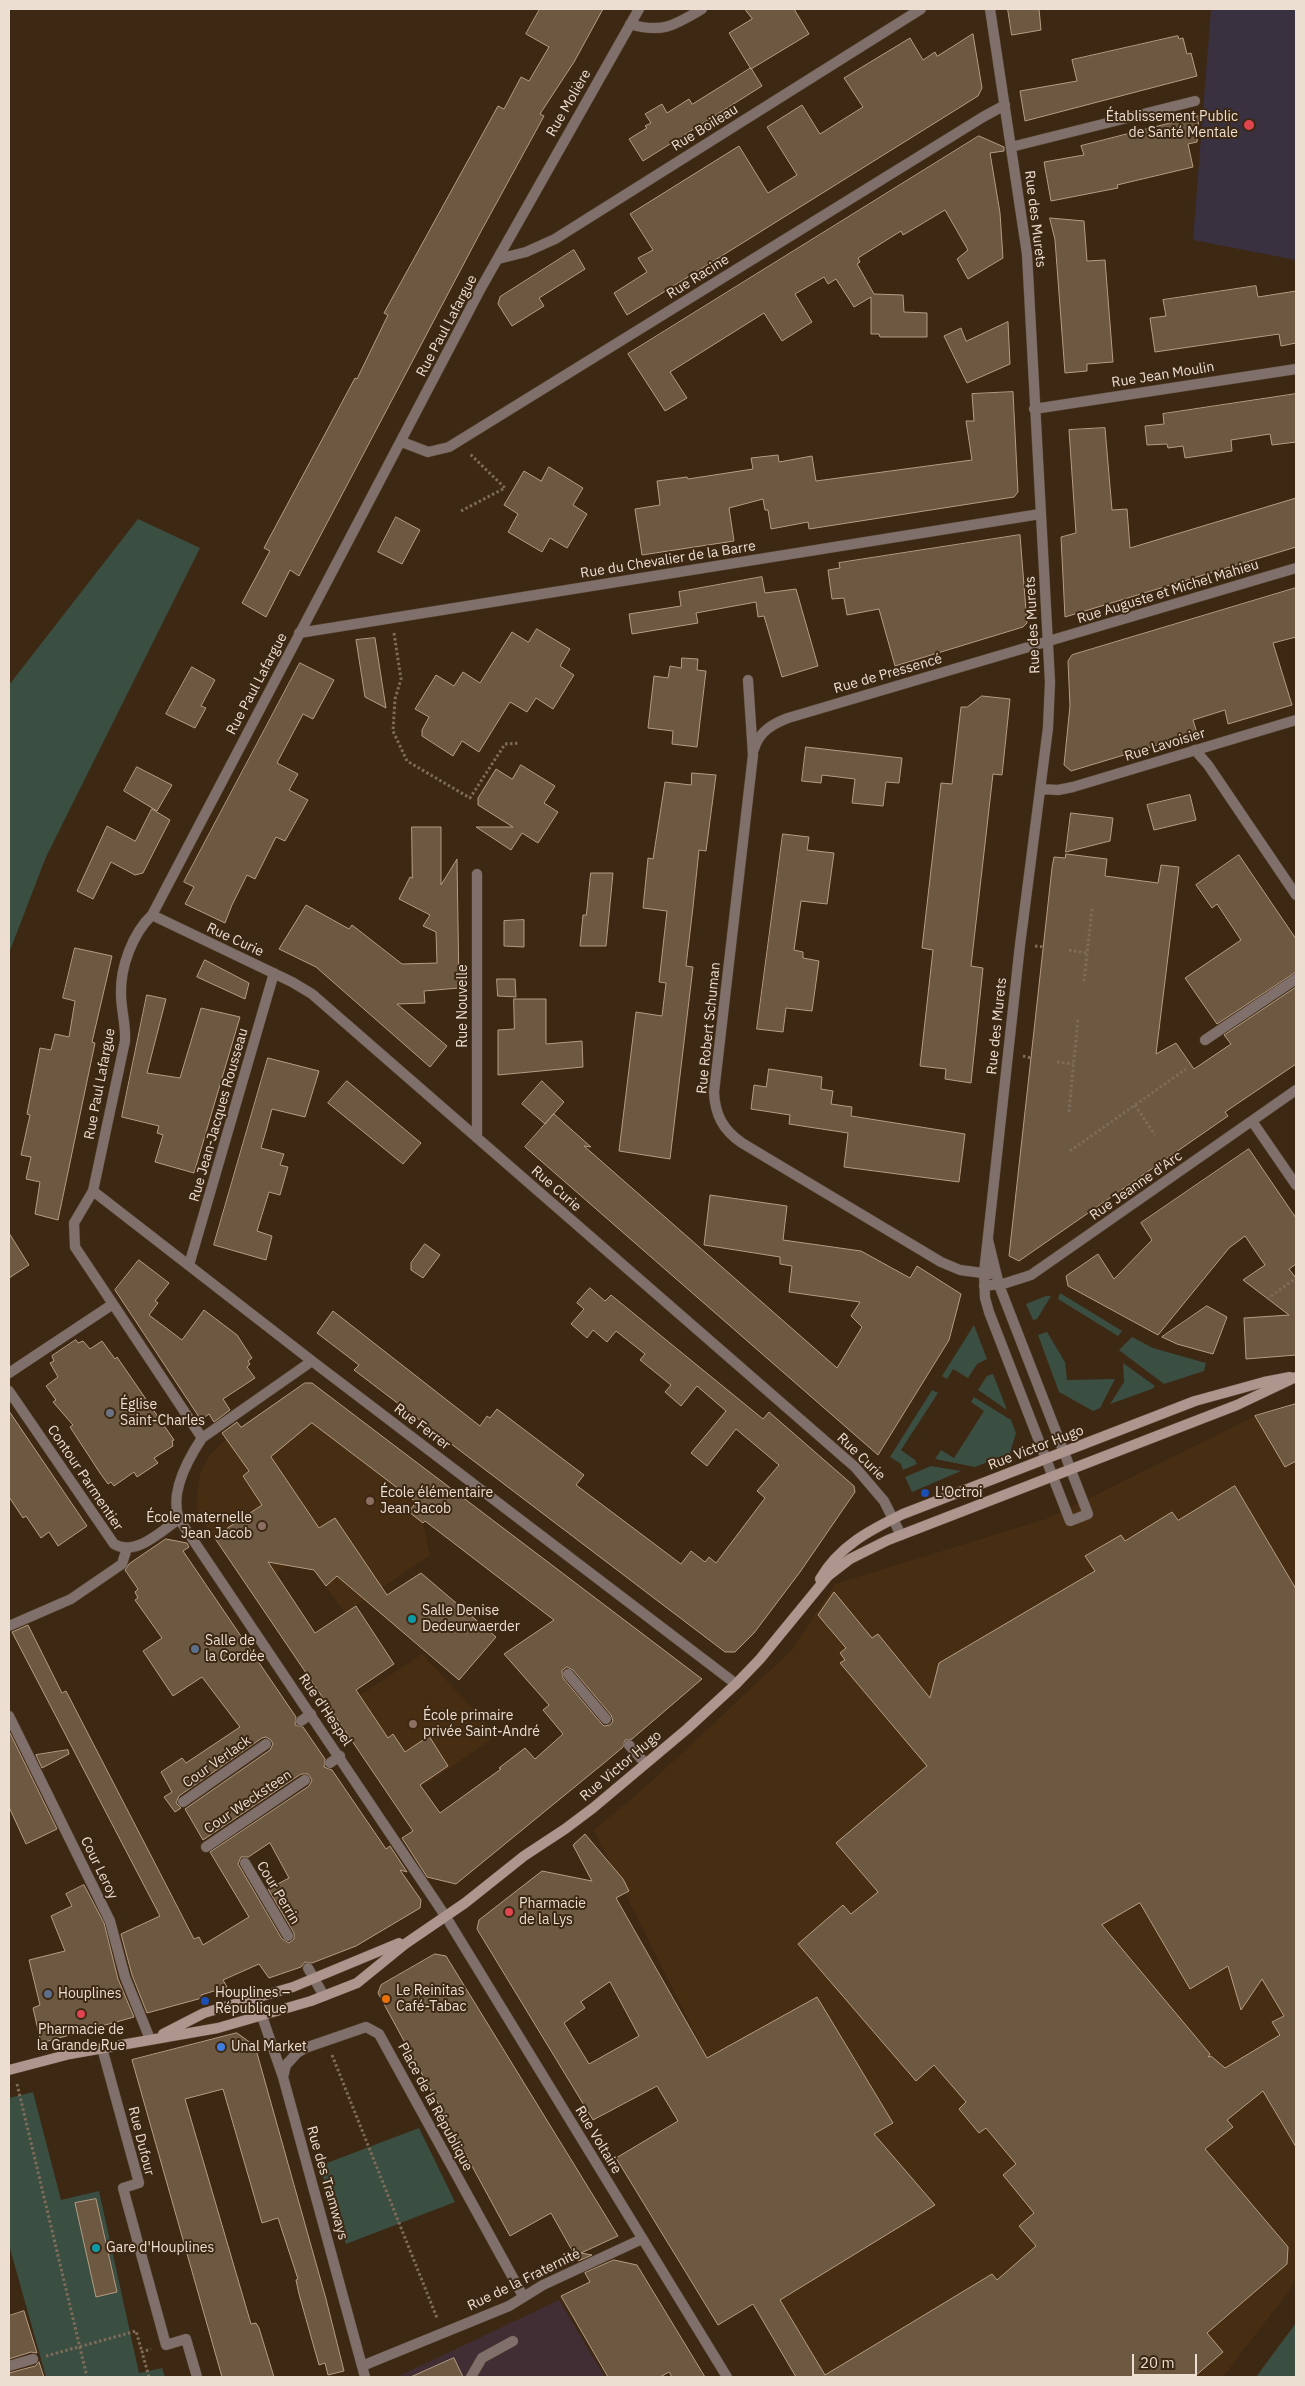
<!DOCTYPE html>
<meta charset="utf-8">
<style>
body{margin:0}
#map{position:relative;width:1305px;height:2386px;overflow:hidden;background:#3d2813;font-family:"IBM Plex Sans",sans-serif}
canvas{display:block}
.frame{position:absolute;inset:0;border:10px solid #ecded1;pointer-events:none}
.scale{position:absolute;left:1132px;top:2354px;width:65px;height:22px;box-sizing:border-box;border:2px solid #ecded1;border-top:0;padding-left:6px;font-size:15px;line-height:18px;white-space:nowrap;color:#ecded1;-webkit-text-stroke:4px #3d2813;paint-order:stroke}
</style>
<div id="map">
<canvas width="1305" height="2386"></canvas>
<div class="frame"></div>
<div class="scale">20 m</div>
</div>
<script>
const g = document.querySelector('canvas').getContext('2d');
g.lineJoin = 'round';
function fill(path, color) { g.fillStyle = color; g.fill(path, 'evenodd'); }
function stroke(path, color, width, dash) { g.strokeStyle = color; g.lineWidth = width; g.lineCap = dash ? 'butt' : 'round'; g.setLineDash(dash || []); g.stroke(path); }
function label(font, color, halo, rows, align = 'center') {
  g.font = font + ' "IBM Plex Sans",sans-serif'; g.lineWidth = 4; g.setLineDash([]); g.textBaseline = 'middle'; g.strokeStyle = halo; g.fillStyle = color; for (const [text, x, y, turn = 0] of rows) {
    g.save(); g.translate(x, y); g.rotate((+turn || 0) * Math.PI / 180); g.textAlign = isNaN(turn) ? turn : align; if (halo) g.strokeText(text, 0, 0); g.fillText(text, 0, 0); g.restore();
  }
}
fill(new Path2D(`
 M559,2300L605,2377H398L399,2376Z`), '#412e34');
fill(new Path2D(`
 M305,1383H312L450,1487L423,1523L430,1555L345,1613L303,1554L250,1591L198,1514L196,1506L200,1474L209,1456L226,1439L248,1469L258,1416Z
 M1296,1404V2278L1291,2288L1223,2377H786L815,2360L700,2167L684,2132L657,2086L707,2058L594,1830L650,1783L792,1650L835,1584L1049,1518L1257,1415Z
 M422,1654L497,1735L428,1783L423,1779L392,1800L333,1713Z`), '#472d12');
fill(new Path2D(`
 M1211,9H1296V260L1193,240Z`), '#393040');
fill(new Path2D(`
 M138,519L200,548L46,857L9,953V685Z
 M1060,1293L1122,1331L1118,1336L1058,1299Z
 M1046,1296H1051L1037,1319L1033,1320L1026,1304Z
 M974,1325L987,1359L977,1364L968,1378L953,1369L947,1379L942,1376Z
 M1047,1332L1065,1362L1067,1380L1115,1379L1100,1408L1093,1411L1059,1392L1038,1335Z
 M1132,1337L1153,1348L1206,1363L1204,1371L1164,1384L1119,1350Z
 M1123,1363L1155,1386L1152,1389L1110,1404L1124,1382Z
 M993,1374L1007,1410L978,1390L987,1376Z
 M932,1390L938,1393L901,1450L915,1460L917,1464L903,1470L901,1464L890,1457Z
 M974,1397L1011,1420L1016,1433L1010,1453L975,1467L935,1459L941,1450L954,1458L984,1411L971,1402Z
 M931,1466L961,1471L912,1492L905,1477Z
 M33,2092L61,2200L99,2191L139,2373L162,2368L165,2377H46L9,2245V2098Z
 M419,2128L455,2202L346,2244L319,2166Z
 M1296,2323V2377H1256Z`), '#3a4e42');
const building = new Path2D(`
 M540,9H603L574,62L540,114L544,116L479,235L299,576L290,570L266,617L242,603L270,551L264,548L355,378L357,379L388,315L384,313L498,106L504,109L521,77L529,81L549,47L526,34Z
 M745,9H794L809,34L751,69L729,33L752,19Z
 M1008,9H1039L1041,30L1012,35Z
 M973,34L982,88L978,96L627,315L614,293L647,272L638,258L653,250L630,214L739,146L768,193L797,175L767,127L802,105L820,134L863,107L844,78L910,38L923,60L935,52L937,56Z
 M1178,36L1179,39L1183,38L1187,54L1191,53L1197,76L1025,121L1020,91L1077,81L1072,60Z
 M751,68L762,86L643,161L629,139L647,128L645,126L651,123L645,114L662,104L667,113L689,99L692,104Z
 M1199,116L1197,142L1188,144L1193,167L1117,185L1118,188L1051,201L1044,162L1084,155L1081,146Z
 M979,136L1004,147V151L990,153L1000,213L1003,258L968,279L957,259L968,250L945,210L903,235L901,231L858,258L860,262L857,264L874,294L903,295L904,312L927,313V337H880L879,334H871V297L854,307L836,279L828,284L824,277L795,294L812,322L782,341L764,313L670,372L687,398L665,411L628,354Z
 M1050,218L1084,221L1087,261L1105,260L1113,362L1087,364V371L1065,373L1055,240Z
 M574,250L585,269L539,298L544,306L512,326L498,304L500,297Z
 M1256,286L1258,297L1296,291V343L1281,346L1279,334L1155,352L1150,318L1166,316L1163,300Z
 M1008,322L1010,364L967,383L944,336L961,328L966,341Z
 M1013,392L1018,492L1014,497L809,529L808,522L771,529L768,510H765L763,499L729,508L734,541L642,555L635,509L660,505L657,481L687,477L688,479L753,469L751,458L778,455L779,462L812,456L816,481L972,460L966,421H974L972,394Z
 M1296,394V442L1272,445L1270,434L1231,440L1232,451L1185,458L1183,446L1168,448L1167,444L1147,445L1145,426L1164,424L1163,414Z
 M1105,428L1112,510L1127,509L1130,548L1296,498V547L1065,617L1061,537L1076,533L1069,430Z
 M549,467L583,488L573,505L587,514L567,548L550,538L542,552L508,532L518,514L504,505L524,471L541,481Z
 M396,517L420,530L402,564L378,552Z
 M1020,535L1027,623L1023,627L895,666L879,609L847,615L844,598L832,599L828,570L840,568L839,563Z
 M762,577L765,593L796,589L818,666L782,677L764,616L758,617L756,602L696,613L698,623L632,634L629,614L681,606L679,592Z
 M1296,588V637L1273,643L1292,705L1228,724L1225,710L1193,720L1197,733L1071,771L1064,765L1070,706L1068,661L1072,655Z
 M537,629L570,649L560,666L574,675L553,709L536,698L527,712L510,702L479,752L462,741L453,756L422,736V730L429,717L415,709L436,675L454,686L463,672L480,683L512,632L528,642Z
 M375,638L380,670L386,708L365,697L356,640Z
 M682,658L698,659L697,670L706,671L697,747L672,744L673,731L648,728L654,676L668,678L670,666L681,668Z
 M300,663L334,680L313,719L303,714L277,763L298,774L289,790L308,800L285,841L276,837L255,879L247,875L232,905L225,923L185,904L194,887L184,882Z
 M192,667L215,680L201,706L206,708L195,728L166,714Z
 M982,696L1010,699L1002,775L993,774L971,966L983,968L971,1083L945,1079L946,1069L920,1066L933,950L922,948L941,783L952,784L961,707H967Z
 M806,747L902,758L899,783L886,782L883,806L852,803L855,779L822,775L821,783L802,781Z
 M521,765L555,786L544,803L558,812L538,843L522,833L511,850L476,827H513L478,805V798L496,769L512,779Z
 M137,767L172,785L157,811L124,791Z
 M692,773L716,775L706,851L699,850L693,907L686,966L693,967L670,1159L619,1151L636,1012L662,1016L666,983L659,982L667,911L643,908L648,858L653,859L665,782L691,785Z
 M1190,795L1196,820L1154,830L1147,805Z
 M152,809L170,820L143,873L135,875L111,862L93,899L77,891L107,826L135,841Z
 M1071,813L1113,818L1110,841L1066,852Z
 M412,827H441V885L457,859L459,988L424,991L425,1003L397,1004L447,1046L430,1067L316,967L279,949L306,905L349,929L352,925L402,964L437,963L436,932L423,926L430,915L399,899L410,877L412,878Z
 M783,834L809,837L807,850L834,853L827,904L801,901L794,950L803,952V958L819,961L812,1011L786,1008L783,1032L757,1029Z
 M1066,854L1107,859L1105,876L1158,883L1161,865L1179,867L1156,1054L1176,1043L1194,1069L1231,1044L1224,1035L1296,987V1064L1225,1112L1228,1116L1019,1261L1009,1256L1052,868L1054,857L1065,858Z
 M1239,855L1296,939V972L1217,1024L1185,978L1241,940L1217,904L1212,908L1196,885Z
 M591,873H613L606,946H580L583,915H586Z
 M524,920V947L504,946V921Z
 M75,948L112,956L92,1042L95,1043L58,1220L35,1214L40,1182L26,1179L31,1157L21,1155L30,1115L27,1114L40,1048L51,1050L55,1034L69,1037L75,1001L63,998Z
 M205,960L249,983L245,999L197,977Z
 M497,979H515L516,997L498,996Z
 M147,995L166,999L147,1073L180,1078L201,1008L240,1017L194,1173L155,1162L163,1135L157,1133L159,1126L122,1117Z
 M514,999H546V1044L582,1041L583,1067L498,1075V1030L514,1029Z
 M268,1058L319,1071L305,1117L272,1109L266,1131L261,1148L284,1154L280,1165L288,1167L280,1195L269,1192L257,1231L272,1236L266,1260L214,1245Z
 M769,1069L822,1077L821,1089L833,1091L831,1104L852,1107L851,1116L965,1134L959,1182L844,1167L848,1133L789,1124L790,1115L751,1109L754,1085L766,1087Z
 M347,1081L421,1143L403,1164L328,1103Z
 M542,1081L564,1102L545,1124L522,1104Z
 M554,1114L591,1147L584,1146L837,1368L862,1327L851,1316L860,1302L789,1292L792,1266L780,1264V1257L704,1245L710,1195L787,1206L783,1240L861,1251L910,1278L917,1266L961,1294L949,1340L878,1455L525,1147Z
 M1249,1149L1296,1218V1264L1289,1269L1296,1278V1355L1246,1359L1244,1318L1289,1315L1243,1280L1265,1265L1245,1236L1229,1248L1158,1335L1068,1286L1066,1276L1098,1254L1114,1279L1152,1240L1141,1223Z
 M9,1233L29,1265L9,1278Z
 M425,1244L440,1255L423,1278L411,1270V1263Z
 M139,1260L169,1283L155,1301L158,1303L149,1315L182,1340L204,1310L237,1335L252,1358L248,1361L250,1364L247,1367L255,1378L223,1399L230,1410L214,1422L209,1414L201,1420L115,1290Z
 M590,1288L605,1301L611,1295L763,1419L769,1412L854,1486L855,1492L800,1572L754,1633L735,1652H725L354,1370L359,1365L317,1333L333,1311L480,1426L487,1416L490,1418L497,1409L584,1475L576,1485L681,1564L691,1551L705,1562L709,1557L716,1563L765,1498L757,1491L779,1465L736,1429L707,1466L691,1453L726,1411L697,1386L681,1406L665,1392L671,1385L640,1360L645,1354L616,1331L607,1342L593,1330L587,1338L571,1324L584,1309L577,1303Z
 M1207,1306L1227,1317L1213,1354L1177,1344L1162,1337Z
 M76,1340L78,1343L83,1341L90,1349L102,1341L115,1359L117,1357L174,1440L172,1441L173,1446L154,1458L158,1463L137,1477L134,1472L114,1486L111,1482L108,1484L100,1473L70,1427L73,1425L53,1402L56,1400L46,1386L58,1377L50,1363L54,1361L52,1356Z
 M305,1383H312L702,1679L632,1739L625,1740L623,1747L604,1763L456,1884L427,1877L402,1838L413,1831L214,1537L262,1505L243,1476L249,1471L222,1433L237,1422L241,1427ZM312,1423L416,1502L409,1512L423,1523L425,1521L554,1620L504,1654L549,1705L543,1710L563,1734L535,1759L525,1748L499,1768L501,1769L440,1813L420,1785L448,1766L429,1736L405,1752L393,1734L388,1738L356,1690L394,1664L356,1606L315,1633L268,1562L314,1570L326,1586L337,1576L459,1680L496,1637L421,1573L387,1595L335,1518L319,1528L271,1457ZM567,1667L573,1670L611,1715L613,1721L610,1725L604,1726L601,1723L563,1678L562,1671Z
 M1296,1404V1461L1285,1467L1255,1416Z
 M9,1411L87,1526L58,1546L49,1532L41,1538L26,1516L23,1518L9,1497Z
 M1235,1486L1296,1589V2147L1263,2091L1227,2120L1233,2127L1205,2149L1288,2247L1287,2264L1207,2333L1223,2352L1194,2377H796L753,2304L718,2325L616,2158L678,2121L657,2086L593,2120L477,1929L479,1920L542,1871L592,1881L573,1845L585,1834L623,1879L629,1891L616,1898L707,2058L817,1997L893,2123L874,2134L935,2205L780,2300L825,2375L992,2274L997,2280L1036,2246L1019,2226L1034,2213L1003,2175L1016,2164L986,2128L979,2133L959,2109L966,2102L934,2065L916,2081L798,1944L843,1905L851,1914L878,1892L836,1843L927,1766L840,1663L845,1660L840,1653L846,1648L818,1615L834,1592L872,1638L878,1634L930,1698L939,1663L1095,1571L1085,1556L1121,1535L1125,1541L1172,1512L1178,1520ZM1140,1903L1190,1989L1228,1966L1241,2010L1262,1979L1284,2016L1272,2022L1280,2035L1225,2068L1211,2056L1208,2057L1210,2054L1102,1925ZM610,1982L639,2036L589,2064L564,2023L585,2008L581,2002Z
 M166,1539L187,1543L189,1547L183,1551L296,1717L295,1725L303,1727L325,1759L324,1767L332,1770L386,1849L390,1846L407,1872L400,1870L421,1900L420,1908L356,1946L312,1963L305,1962L301,1967L269,1978L259,1964L223,1980L227,1987L201,1995L202,1998L147,2013L132,1975L121,1934L160,1916L12,1632L28,1625L62,1693L66,1691L194,1939L199,1937L203,1945L249,1917L210,1852L309,1786L312,1780L308,1774H301L203,1840L185,1809L270,1750L273,1744L271,1740L266,1737L262,1738L179,1796L176,1803L181,1808L175,1812L164,1797L172,1792L161,1772L182,1758L186,1763L240,1727L202,1677L173,1696L143,1651L162,1638L135,1600L138,1598L135,1592L138,1589L125,1570L129,1564ZM270,1843L289,1878L268,1889L294,1933V1939L289,1943L282,1939L238,1864L241,1857H248Z
 M9,1731L57,1829L26,1844L9,1807Z
 M68,1750L69,1754L42,1768L36,1755Z
 M84,1885L104,1923L118,1979L134,2017L41,2043L33,2008L40,2005L29,1960L65,1951L51,1916L72,1906L66,1894Z
 M435,1954L446,1956L618,2236L581,2253L592,2255L578,2261L551,2213L510,2236L378,1993L381,1985Z
 M237,2033L255,2046L326,2299L344,2371L328,2375L325,2363L319,2365L299,2294L296,2280L298,2279L278,2218L262,2223L223,2089L185,2099L251,2324L256,2323L259,2328L274,2377H222L132,2060Z
 M96,2199L117,2292L96,2297L75,2203Z
 M614,2260L637,2265L705,2377H672L669,2372L660,2377H608L561,2296L590,2282L585,2273Z
 M24,2311L37,2353L31,2352L9,2359V2316Z
 M454,2358L463,2377H411Z
 M39,2362L44,2377H9V2373L35,2366Z`);
fill(building, '#6d5842');
stroke(building, '#b59c83', 1);
const lane = new Path2D(`
 M1195,750L1208,765L1296,895
 M1205,1040L1296,979
 M9,1626L71,1599L122,1564L127,1548
 M568,1674L606,1719
 M9,1716L110,1921L125,1977L150,2039
 M301,1721L311,1714
 M629,1745L645,1763
 M330,1763L340,1756
 M183,1802L266,1744
 M206,1847L305,1780
 M245,1863L288,1936
 M308,1968L324,1996
 M471,2377L482,2358L513,2341`);
const street = new Path2D(`
 M630,24C662,34 675,25 702,9
 M1011,147L1195,101
 M498,259L526,252L555,239L921,9
 M1034,409L1296,369
 M402,442L428,452L449,447L983,117L1005,105
 M299,633L1040,514
 M748,680L753,755L714,1092C715,1115 723,1130 742,1143L941,1262L960,1270L990,1274
 M754,749C759,732 772,724 788,718L1296,568
 M1040,789L1058,790L1073,787L1296,720
 M477,874V1138
 M152,915L292,982L312,994L855,1467L884,1501L901,1535
 M1252,1121L1296,1185
 M93,1191L312,1361L736,1684
 M988,1240L999,1285L1088,1514L1070,1521L989,1312L985,1298L984,1273L1020,945L1048,728L1050,682L1027,254L990,9
 M189,1265L274,973
 M984,1286L1006,1283L1031,1275L1296,1090
 M113,1304L75,1247L74,1223L93,1191L125,1041C126,1024 121,1010 121,994C120,967 133,933 152,915L481,288L639,9
 M312,1361L202,1438C188,1459 169,1492 179,1519L446,1917L727,2377
 M9,1373L113,1304L202,1438
 M9,1391L114,1544C136,1557 161,1531 179,1519
 M256,1999L283,2077L365,2377
 M102,2048L139,2183L123,2188L166,2345L186,2339L197,2377
 M283,2077L286,2065L297,2053L305,2048L366,2027L379,2034L523,2296
 M9,2366L33,2359
 M362,2366L509,2306L543,2285L642,2239`);
const secondary = new Path2D(`
 M820,1579C839,1546 870,1530 903,1514L1195,1401L1264,1382L1290,1377
 M163,2034L204,2013L293,1987L399,1943
 M9,2070L70,2054L218,2028L311,2001L357,1983L405,1944L465,1903L524,1856L565,1829L593,1808L687,1729L736,1684L760,1659L828,1576L850,1559L888,1540L1237,1405L1296,1377`);
stroke(lane, '#594531', 11);
stroke(street, '#594531', 11);
stroke(secondary, '#594531', 11);
stroke(new Path2D(`
 M461,511L505,488L469,453
 M394,633L401,679L395,699L393,731L407,761L470,798L505,744L520,743
 M1035,946L1044,947
 M1069,950L1087,953
 M1084,981L1092,909
 M1023,1056L1031,1058
 M1057,1062L1073,1064
 M1135,1105L1155,1135
 M1069,1112L1078,1018
 M1070,1151L1186,1069
 M1267,1299L1296,1278
 M332,2055L437,2318
 M17,2084L87,2377
 M46,2356L136,2331L142,2352
 M149,2377L142,2352L151,2349`), '#7e6c59', 3, [2.5, 2.5]);
stroke(lane, '#7f706b', 10);
stroke(street, '#7f706b', 10);
stroke(secondary, '#ae968e', 10);
for (const [x, y, r, color] of [
 [1249,125,6,"#e0444e"],
 [110,1413,5,"#6b7280"],
 [925,1493,5,"#1a4fb4"],
 [370,1501,5,"#8d6e63"],
 [262,1526,5,"#8d6e63"],
 [412,1619,5,"#0f9aa8"],
 [195,1649,5,"#5c6f8a"],
 [413,1724,5,"#8d6e63"],
 [509,1912,5,"#e0444e"],
 [48,1994,5,"#5c6f8a"],
 [386,1999,5,"#e8710a"],
 [205,2001,5,"#1a4fb4"],
 [81,2014,5,"#e0444e"],
 [221,2047,5,"#3f7fe0"],
 [96,2248,5,"#0f9aa8"]
]) { const dot = new Path2D(); dot.arc(x, y, r, 0, 2 * Math.PI); g.fillStyle = color; g.fill(dot); stroke(dot, '#3d2813', 2); }
label('14px', '#ecded1', '#3d2813', [
 ["Rue Molière",569,103,-60],
 ["Rue Boileau",705,128,-32],
 ["Rue des Murets",1035,219,83],
 ["Rue Racine",698,277,-32],
 ["Rue Paul Lafargue",447,326,-62],
 ["Rue Jean Moulin",1163,375,-9],
 ["Rue du Chevalier de la Barre",668,560,-9],
 ["Rue Auguste et Michel Mahieu",1168,592,-17],
 ["Rue des Murets",1033,625,-93],
 ["Rue de Pressencé",888,674,-16],
 ["Rue Paul Lafargue",257,684,-62],
 ["Rue Lavoisier",1165,745,-17],
 ["Rue Curie",235,940,25],
 ["Rue Nouvelle",463,1006,-90],
 ["Rue des Murets",997,1026,-84],
 ["Rue Robert Schuman",709,1028,-84],
 ["Rue Paul Lafargue",100,1084,-79],
 ["Rue Jean-Jacques Rousseau",219,1115,-74],
 ["Rue Jeanne d'Arc",1136,1186,-35],
 ["Rue Curie",556,1189,41],
 ["Rue Ferrer",422,1427,37],
 ["Rue Victor Hugo",1036,1448,-21],
 ["Rue Curie",861,1457,44],
 ["Contour Parmentier",85,1478,56],
 ["Rue d'Hespel",325,1710,56],
 ["Cour Verlack",217,1762,-35],
 ["Rue Victor Hugo",621,1766,-40],
 ["Cour Wecksteen",248,1802,-34],
 ["Cour Leroy",99,1868,64],
 ["Cour Perrin",278,1893,59],
 ["Place de la République",435,2107,62],
 ["Rue Voltaire",598,2140,59],
 ["Rue Dufour",141,2141,76],
 ["Rue des Tramways",327,2183,74],
 ["Rue de la Fraternité",524,2280,-26]
]);
label('14px', '#ecded1', '#3d2813', [
 ["Établissement Public",1238,117,"right"],
 ["de Santé Mentale",1238,133,"right"],
 ["Église",120,1405],
 ["Saint-Charles",120,1421],
 ["École élémentaire",380,1493],
 ["Jean Jacob",380,1509],
 ["L'Octroi",935,1493],
 ["École maternelle",252,1518,"right"],
 ["Jean Jacob",252,1534,"right"],
 ["Salle Denise",422,1611],
 ["Dedeurwaerder",422,1627],
 ["Salle de",205,1641],
 ["la Cordée",205,1657],
 ["École primaire",423,1716],
 ["privée Saint-André",423,1732],
 ["Pharmacie",519,1904],
 ["de la Lys",519,1920],
 ["Le Reinitas",396,1991],
 ["Café-Tabac",396,2007],
 ["Houplines –",215,1993],
 ["République",215,2009],
 ["Houplines",58,1994],
 ["Pharmacie de",81,2030,"center"],
 ["la Grande Rue",81,2046,"center"],
 ["Unal Market",231,2047],
 ["Gare d'Houplines",106,2248]
], 'left');
</script>
